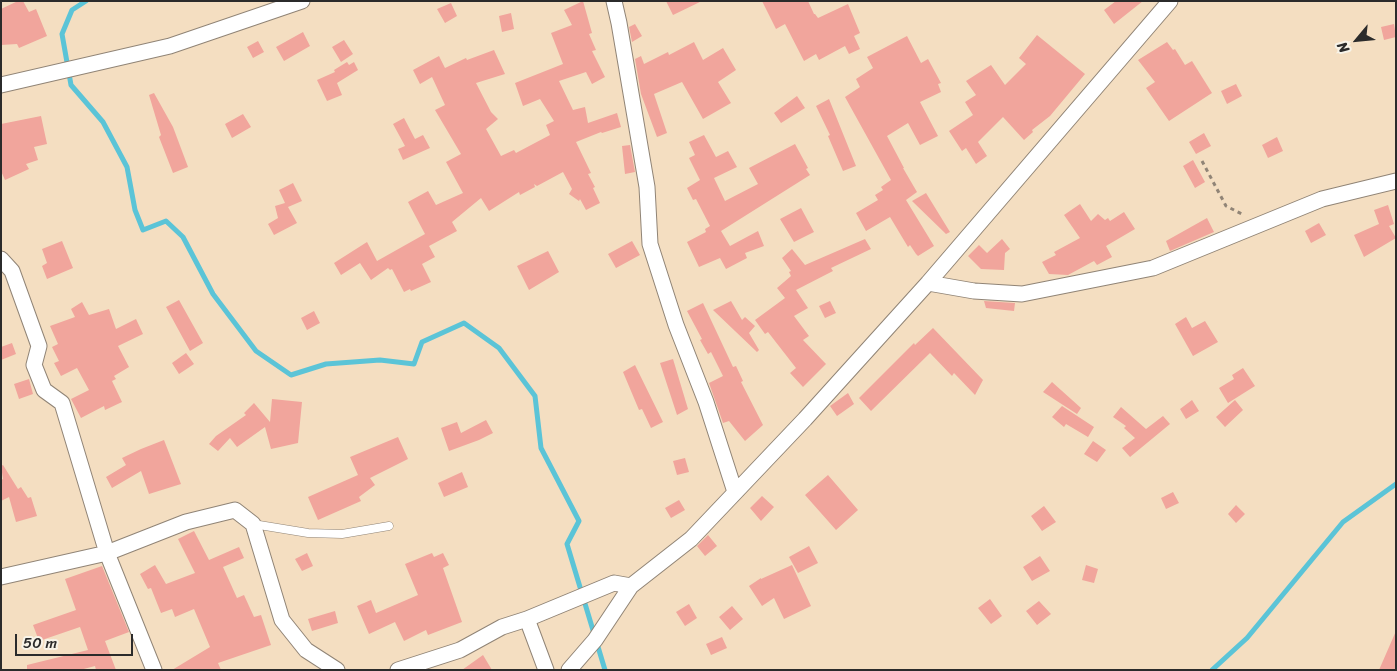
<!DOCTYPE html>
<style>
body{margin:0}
#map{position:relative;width:1397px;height:671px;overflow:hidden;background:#f4dec1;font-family:Sriracha,sans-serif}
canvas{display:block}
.frame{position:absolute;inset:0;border:2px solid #2b2b2b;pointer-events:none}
.north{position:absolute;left:1332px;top:15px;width:50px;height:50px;-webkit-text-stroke:4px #f7f3e8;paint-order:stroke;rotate:242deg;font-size:14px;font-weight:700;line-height:20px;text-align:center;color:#2b2b2b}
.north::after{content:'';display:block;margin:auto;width:18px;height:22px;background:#2b2b2b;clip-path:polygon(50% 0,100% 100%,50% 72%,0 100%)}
.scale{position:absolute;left:15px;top:634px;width:118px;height:22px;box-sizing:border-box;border:2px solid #2b2b2b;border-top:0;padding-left:6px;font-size:15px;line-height:18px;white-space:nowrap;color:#2b2b2b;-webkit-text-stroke:4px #f7f3e8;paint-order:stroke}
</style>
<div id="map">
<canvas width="1397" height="671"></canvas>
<div class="frame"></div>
<div class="north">N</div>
<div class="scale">50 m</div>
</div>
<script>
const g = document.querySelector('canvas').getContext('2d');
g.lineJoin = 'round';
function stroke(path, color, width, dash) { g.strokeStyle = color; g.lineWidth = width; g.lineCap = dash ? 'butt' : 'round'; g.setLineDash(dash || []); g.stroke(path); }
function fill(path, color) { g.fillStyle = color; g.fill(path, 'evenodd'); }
stroke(new Path2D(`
 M86,1L72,10L62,34L71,85L103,122L127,167L135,210L143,230L166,221L183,237L213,294L256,351L291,375L326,364L380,360L414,364L422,342L464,323L499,348L535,396L541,448L579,521L567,544L605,670
 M1212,670L1247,638L1343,522L1396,484`), '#5bc4d7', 5);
fill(new Path2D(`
 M18,1H23L29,12L36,9L47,36L19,48L17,44L1,45V9Z
 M583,1L592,33L589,34L596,50L592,51L605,77L592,84L586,72L559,81L573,110L585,107L588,123L617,113L621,127L602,133L601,132L576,142L591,173L588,174L595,187L593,188L600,203L586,210L580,199L579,201L569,194L572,189L563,172L537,186L534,184L535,187L520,195L519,192L489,211L481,198L452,222L457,231L429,246L435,257L422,264L431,282L411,291L410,289L404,292L392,269L390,270L388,268L371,280L360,263L341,275L334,263L367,242L377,261L425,234L408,202L428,191L436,205L463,193L446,162L461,154L435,110L445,105L432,77L420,84L413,70L439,56L445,68L466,58L467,60L494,50L505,74L476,83L491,112L498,119L486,129L501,156L514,150L516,153L550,135L546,125L554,121L540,99L523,106L515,83L563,64L551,33L572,25L564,10Z
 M666,1H702L673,15Z
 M762,1H808L814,14H815L818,18L848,4L860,33L854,36L860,49L849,54L845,46L819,60L816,54L804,61L785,24L776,29Z
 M1116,1H1143L1114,24L1104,10Z
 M451,3L457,16L445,23L437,9Z
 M511,13L514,29L502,32L499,16Z
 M635,24L642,36L632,42L629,27Z
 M1394,24L1396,37L1384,40L1381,27Z
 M303,32L310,46L284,61L276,47Z
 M1037,35L1085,74L1050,116L1032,130L1033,132L1024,140L1003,117L978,142L987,156L976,164L966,148L962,151L949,131L973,115L965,102L976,95L966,81L991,65L1005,85L1026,64L1019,58Z
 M907,36L921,63L928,59L941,83L938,84L941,92L920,102L938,136L920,145L908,123L887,136L904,168H903L917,192L906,200L934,246L918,256L916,254L910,245L908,247L890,217L866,231L856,213L878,200L875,195L883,190L881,187L891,180L845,97L860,87L856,79L873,68L867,57Z
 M344,40L353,54L341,62L332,47Z
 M258,41L264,52L253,58L247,47Z
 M694,42L703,60L723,48L736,70L718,82L731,103L703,119L682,82L654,94L667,133L657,137L641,94L635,59L641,56L644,64L668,52L669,55Z
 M1167,42L1173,50L1175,49L1185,65L1192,61L1212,93L1169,121L1146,88L1155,82L1138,60Z
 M347,62L349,65L354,62L358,70L337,83L342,95L327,101L317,80L335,72L334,70Z
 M1236,84L1242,96L1227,104L1221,91Z
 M154,93L173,127L188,167L173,173L159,137L161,135L149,95Z
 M797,96L805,108L781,123L774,113Z
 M829,99L856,166L843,171L828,136L830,135L816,106Z
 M243,114L251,127L232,138L225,124Z
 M41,116L47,144L34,147L38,160L26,164L29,169L5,180L1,171V124Z
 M404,118L415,139L423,135L430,148L403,160L398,149L405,146L393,124Z
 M1204,133L1211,146L1196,154L1189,142Z
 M704,135L716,157L728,151L737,167L714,178L725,201L758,184L749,168L795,144L808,168L806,169L810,175L721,231L730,246L758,231L764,246L745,253L747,258L726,269L720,258L699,267L687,242L706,232L705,229L710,226L696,199L693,200L687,188L700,180L689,158L695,155L689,142Z
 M1277,137L1283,151L1268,158L1262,145Z
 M630,145L635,172L625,174L622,146Z
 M1193,160L1205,182L1195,188L1183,166Z
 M293,183L302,201L288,207L297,223L274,235L268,224L278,218L275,206L285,203L279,190Z
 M926,193L950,232L946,234L912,201Z
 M1080,204L1091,221L1098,214L1105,220L1108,218L1110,221L1124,212L1135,229L1106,246L1112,257L1097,265L1094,261L1068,275L1049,274L1042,262L1056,255L1054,252L1080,238L1064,215Z
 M1388,205L1394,224L1389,226L1396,238L1364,257L1354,235L1379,224L1374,210Z
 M801,208L814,232L794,242L780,219Z
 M1207,218L1214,232L1170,251L1166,241Z
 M1319,223L1326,235L1311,243L1305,231Z
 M865,239L871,249L831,268L833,271L796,290L808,308L794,316L809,336L803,340L826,364L803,387L790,373L796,368L768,332L765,334L755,320L785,298L777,288L791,276L789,272L791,271L782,258L792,249L805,265Z
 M1002,239L1010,249L1005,253L1004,270L981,269L968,256L979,245L987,253Z
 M62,241L73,268L47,279L42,266L47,263L42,249Z
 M632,241L640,255L616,268L608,254Z
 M548,251L559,272L529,290L517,266Z
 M179,300L203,343L190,351L166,307Z
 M731,301L742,320L745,317L755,326L749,333L759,350L757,352L713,310Z
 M830,301L836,313L825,318L819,306Z
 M984,301L1015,303L1014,311L986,308Z
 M82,302L89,315L109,309L116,329L136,319L143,334L118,346L129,367L114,376L116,379L112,381L122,402L105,410L104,406L81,418L71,399L89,390L77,368L61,376L54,363L59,361L52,347L58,344L50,326L75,317L71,309Z
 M703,303L733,367L736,366L743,381L741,382L763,425L745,441L729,421L723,423L709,383L723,376L711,352L708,354L700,340L702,339L687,311Z
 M314,311L320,323L307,330L301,318Z
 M1186,317L1192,328L1205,321L1218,342L1193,356L1175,324Z
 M933,328L983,380L975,395L954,373L952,376L930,353L871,411L859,398L914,343L915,345Z
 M12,343L16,354L1,360V347Z
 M186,353L194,364L179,374L172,363Z
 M673,359L688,409L677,415L660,363Z
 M635,365L663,422L651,428L642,409L639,410L623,372Z
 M1243,368L1255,386L1228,403L1219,388L1234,379L1232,375Z
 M29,379L33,394L19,399L14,384Z
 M1052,382L1081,408L1077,414L1043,392Z
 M848,393L854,404L837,416L830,406Z
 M272,399L302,402L298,443L271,449L265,427L237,447L230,438L218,451L209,444L216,436L246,415L244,413L254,403L270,422Z
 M1192,400L1199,411L1186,419L1180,409Z
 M1235,400L1243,410L1225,427L1216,417Z
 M1062,406L1094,427L1088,437L1066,424L1064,427L1052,417Z
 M1121,407L1146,429L1163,416L1170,424L1130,457L1122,448L1135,438L1124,428L1126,426L1113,417Z
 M486,420L493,433L479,440L449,451L441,428L457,422L461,433Z
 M398,437L408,459L370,478L375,485L359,497L361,501L318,520L308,497L358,475L350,457Z
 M164,440L181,484L149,494L141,471L112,488L106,477L126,465L122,458L141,449Z
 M1093,441L1106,450L1097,462L1084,454Z
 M685,458L689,472L677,475L673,461Z
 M3,465L18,489L21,487L28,498L31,497L37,516L16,522L9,497L1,501V480L3,479L1,466Z
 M462,472L468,487L444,497L438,483Z
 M828,475L858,510L836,530L805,495Z
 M1173,492L1179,503L1166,509L1161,498Z
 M762,496L774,507L761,521L750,508Z
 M679,500L685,510L671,518L665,508Z
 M1236,505L1245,514L1236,523L1228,514Z
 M1044,506L1056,522L1042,531L1031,516Z
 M194,531L209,560L239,547L244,558L223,567L237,598L244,595L254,617L261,615L271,645L218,663L221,670H172L210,647L194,609L175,617L172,609L161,613L151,588L148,589L140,574L155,565L166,584L195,573L178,539Z
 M708,535L717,546L705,556L697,546Z
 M809,546L818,563L798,573L789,557Z
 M307,553L313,566L302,571L295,559Z
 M432,553L434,557L443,553L449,565L443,568L462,622L428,635L426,630L404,641L395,622L369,634L357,606L371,600L376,613L418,595L405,564Z
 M1040,556L1050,571L1032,581L1023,567Z
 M792,565L811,606L784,619L774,598L762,606L749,586L761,578V579Z
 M1086,565L1098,569L1094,583L1082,580Z
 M102,566L129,632L105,641L116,670H96L95,666L80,670H27V665L88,650L80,627L39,641L33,625L76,610L65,579Z
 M990,599L1002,616L991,624L978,608Z
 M1039,601L1051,614L1037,625L1026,611Z
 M689,604L697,618L685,626L676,612Z
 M732,606L743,619L730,630L719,617Z
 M335,611L338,623L312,631L308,619Z
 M1396,631V670H1379Z
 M722,637L727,648L711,655L706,644Z
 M483,655L492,670H462Z`), '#f1a59c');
const lane = new Path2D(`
 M253,524L308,533L342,534L389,526`);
const street = new Path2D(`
 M614,1L619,23L647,187L650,244L676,325L706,402L735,492
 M1,85L170,46L302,1
 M1,259L12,271L39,346L34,365L44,390L62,403L107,553L154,670
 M928,283L974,291L1022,294L1153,268L1322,199L1396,181
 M1,577L107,553L186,522L235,510L253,524L282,620L306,650L337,670
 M527,619L614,583L631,586
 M398,670L460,650L502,627L527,619L546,670
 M569,670L595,640L631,586L691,539L805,419L928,283L1170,1`);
stroke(lane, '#908476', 9);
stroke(street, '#908476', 17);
stroke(new Path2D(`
 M1202,161L1226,206L1244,215`), '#908476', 3, [4, 4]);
stroke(lane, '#fff', 8);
stroke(street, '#fff', 15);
</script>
